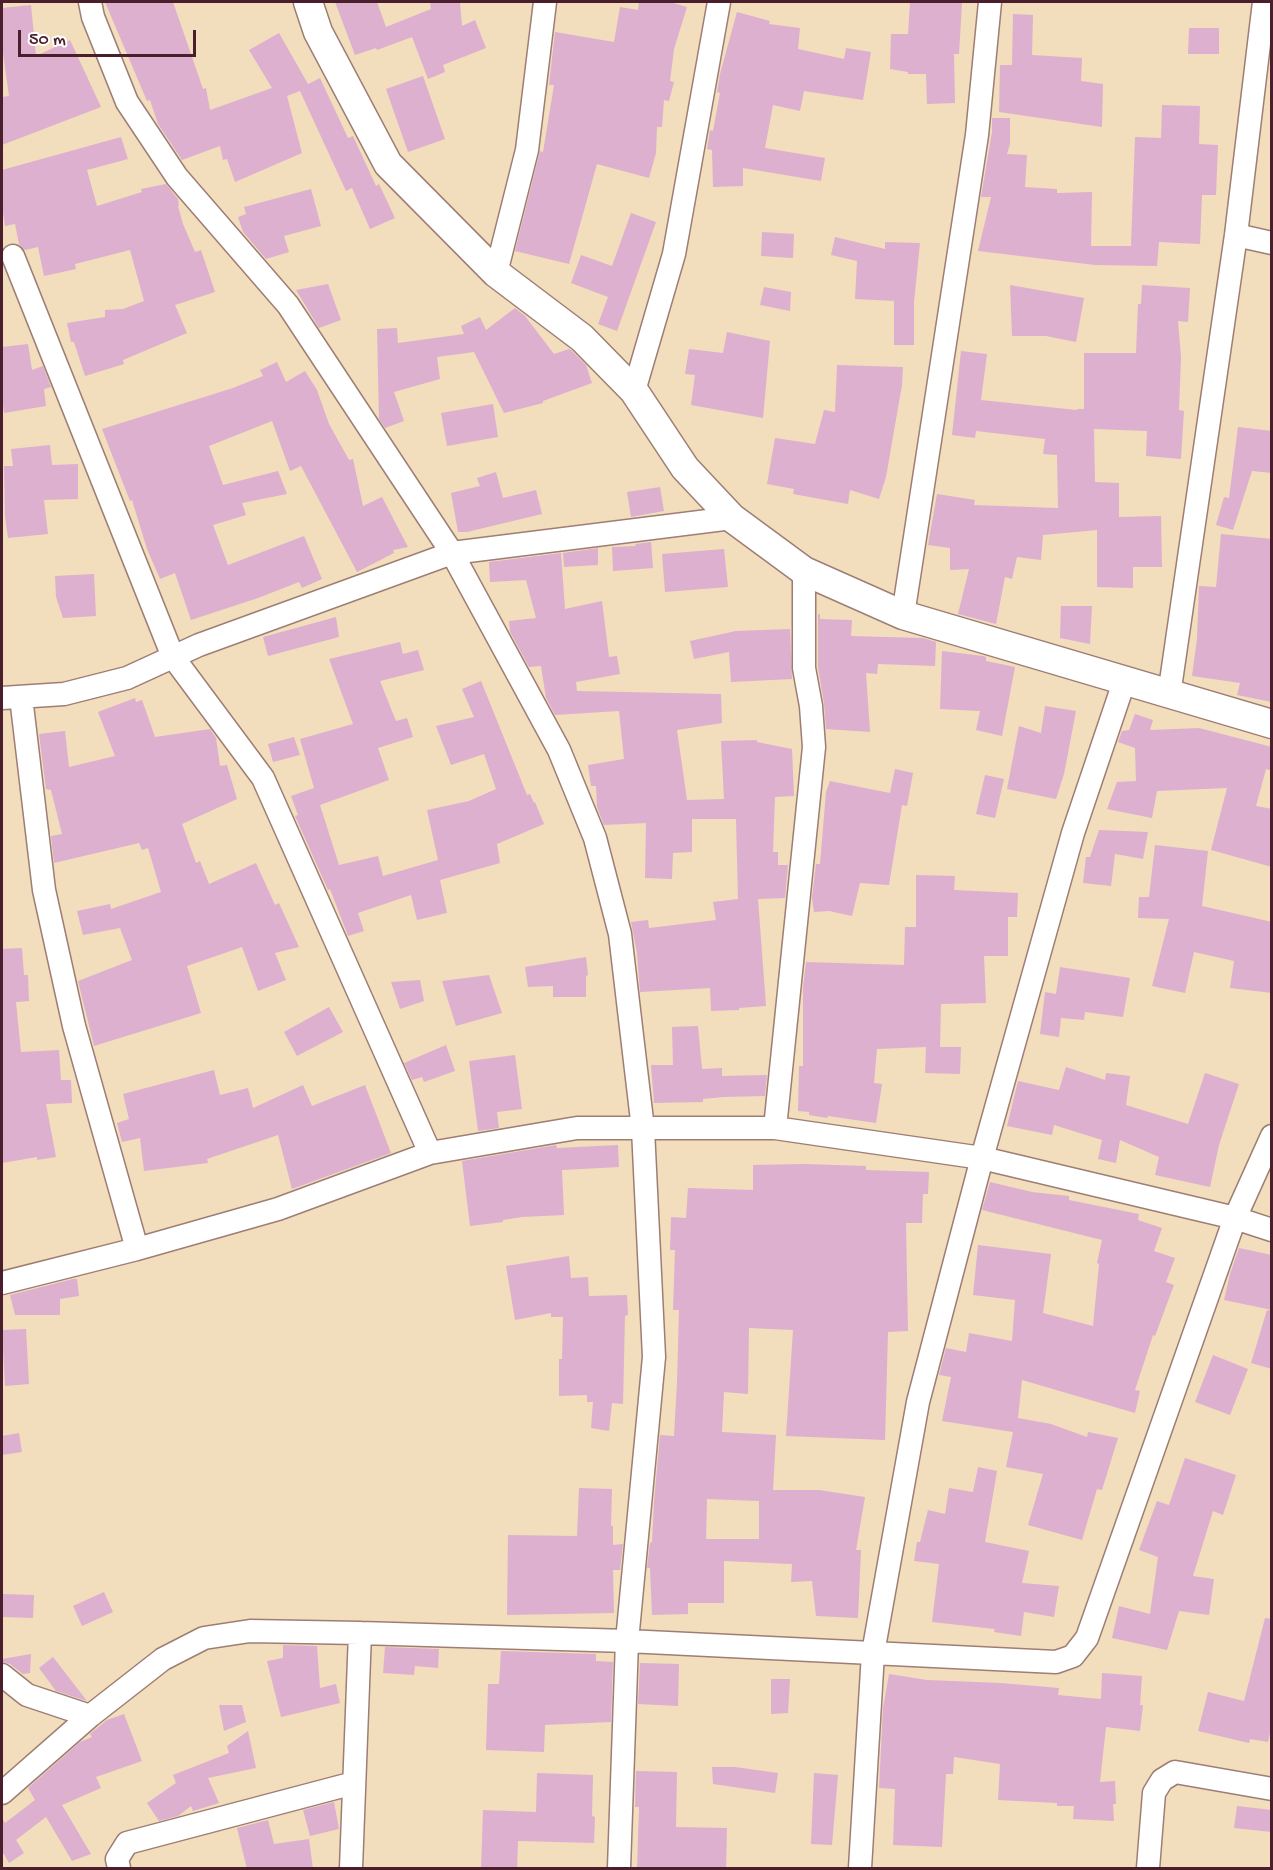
<!DOCTYPE html>
<style>
body{margin:0}
#map{position:relative;width:1273px;height:1870px;overflow:hidden;background:#f2ddbd;font-family:"Gochi Hand",sans-serif}
canvas{display:block}
.frame{position:absolute;inset:0;border:3px solid #4a1f2b;pointer-events:none}
.scale{position:absolute;left:18px;top:30px;width:178px;height:27px;box-sizing:border-box;border:3px solid #4a1f2b;border-top:0;padding-left:8px;font-size:18px;line-height:21px;white-space:nowrap;color:#4a1f2b;-webkit-text-stroke:4px #fff;paint-order:stroke}
</style>
<div id="map">
<canvas width="1273" height="1870"></canvas>
<div class="frame"></div>
<div class="scale">50 m</div>
</div>
<script>
const g = document.querySelector('canvas').getContext('2d');
g.lineJoin = 'round';
function fill(path, color) { g.fillStyle = color; g.fill(path, 'evenodd'); }
function stroke(path, color, width, dash) { g.strokeStyle = color; g.lineWidth = width; g.lineCap = dash ? 'butt' : 'round'; g.setLineDash(dash || []); g.stroke(path); }
fill(new Path2D(`
 M105,2H173L203,89L206,88L210,110L272,88L249,50L279,33L308,84L320,78L348,138L353,136L376,186L379,184L395,218L370,229L352,188L346,191L300,91L287,96L302,153L235,182L227,159L223,160L220,146L182,160L158,124L150,100L147,101Z
 M335,2H377L386,27L431,9L430,2H460L462,26L475,20L486,48L443,65L445,72L428,79L412,37L377,50L376,48L355,55Z
 M639,2H670L687,7L674,49L670,81L674,82L669,101L664,100L662,127H657L656,153L649,178L597,164L569,264L515,251L540,151L543,152L554,85H549L555,32L614,42L620,7L638,10Z
 M910,2L962,3L959,54H954L955,103L927,104L926,74H908V72L890,69L891,34H908Z
 M31,5L36,56L70,40L101,107L2,145V97L9,96L2,46V8Z
 M737,12L770,21L769,24L800,28L798,49L844,59L846,48L871,52L863,100L804,91L800,111L773,105L765,148L825,158L821,181L743,168V186L713,187L712,150L707,149L710,130L713,131L720,93L717,92L720,74Z
 M1013,14L1033,15L1032,55L1082,58L1081,81L1103,84L1102,127L999,112L1000,65H1012Z
 M1189,28H1219V54H1188Z
 M423,76L445,139L408,152L386,89Z
 M1162,105L1200,106L1199,144L1218,145L1216,195H1202L1200,244L1159,242L1157,266L1095,265L978,251L991,197H981L992,132V118H1010V144L1007,154L1027,155L1025,187L1057,189V193L1092,192L1091,246H1131L1135,137L1161,138Z
 M121,137L128,159L87,170L97,206L142,192L141,189L166,184L178,199L179,206H178L183,224L195,252L201,250L215,292L175,305L187,333L123,360L124,364L85,376L74,342H71L67,323L105,317V310L123,309L144,301L130,250L75,264L76,269L44,276L38,247L25,250L19,244L15,224L5,226L2,205V170Z
 M311,189L321,226L284,236L289,252L266,259L243,232L238,217L246,214L244,207Z
 M631,213L656,222L617,331L598,324L608,297L571,283L581,255L612,266Z
 M762,232L794,234L793,258L761,256Z
 M835,237L885,249V242L920,243L914,302V345H894V301L855,299L857,261L831,255Z
 M328,284L341,320L319,328L296,290Z
 M1010,285L1084,298L1076,342L1046,336H1012Z
 M1142,285L1190,288L1188,322L1178,321L1181,357L1179,410L1184,411L1181,459L1146,456L1147,431L1094,429L1095,482L1119,483V517L1161,516L1162,567H1133V588L1097,587V530L1043,535L1041,560L1017,557L1012,579L1005,577L996,624L958,614L969,569L950,570V548L928,545L937,494L975,500L974,505L1058,508L1057,455L1043,454L1045,439L976,431L975,438L952,435L961,351L987,354L981,400L1077,410V409H1084V353H1136L1138,304H1141Z
 M764,287L791,292L790,311L760,305Z
 M515,308L525,316L554,354L569,349L571,350L586,365L592,383L543,401V403L504,413L474,352L437,357L440,379L394,392L404,421L385,428L379,419L377,329L397,328L398,343L464,334L461,326L480,317L486,330Z
 M727,332L770,341L763,418L691,405L695,375L685,374L689,349L723,353Z
 M28,344L32,370L43,366L51,387L44,389L46,406L4,413L2,397V347Z
 M277,362L286,382L305,371L317,390L329,424L349,460L353,459L363,506L382,497L408,547L393,550L394,553L357,572L301,466L290,471L272,421L209,446L223,485L278,471L287,494L242,503L246,515L213,525L228,565L304,536L322,579L302,588L299,582L258,598L191,620L175,573L160,579L147,549L132,500L130,501L102,429L233,388L263,376L260,370Z
 M837,365L903,367L902,385L886,477L879,499L850,490L848,504L793,494L794,489L767,484L775,438L815,444L824,410L835,412Z
 M493,404L498,437L447,446L441,413Z
 M1238,427L1272,431V473L1252,471L1233,530L1216,525L1224,497L1229,498Z
 M50,445L52,465L78,464V499L44,500L48,534L8,538L5,517L4,466H13L11,449Z
 M496,472L503,498L536,490L542,514L467,532H458L451,493L480,486L477,478Z
 M660,487L664,511L631,517L627,492Z
 M1221,534L1272,539V702L1237,695L1240,683L1192,676L1197,639L1199,586L1216,587Z
 M651,542L653,568L613,571L612,547L636,546L635,544Z
 M598,548V565L564,567L563,553Z
 M724,549L728,587L665,592L662,554Z
 M561,553L565,609L602,601L609,657L617,656L620,674L576,682L577,691L721,694L722,723L677,730L687,800L724,799L721,741L757,740V742L792,749L794,796L775,797L773,852H778V865H788L785,898L758,899L766,1006L739,1008V1010L711,1011L710,988L640,992L637,953L631,922L648,920L649,928L716,920L713,902L738,899L736,819H692V852L673,853L672,879L645,878L646,823L604,825L597,807L596,786H591L588,765L624,759L619,711L555,715L546,698L541,666L529,667L510,632L509,621L536,618L526,580L490,582L489,562Z
 M94,574L96,616L63,618L56,597L55,576Z
 M1061,606H1092L1090,644L1060,638Z
 M818,614H820V619L852,620L851,636L923,638L936,642L935,666L878,664L877,674L866,673L870,732L826,729L824,704L818,667Z
 M336,617L339,637L268,656L263,637Z
 M790,629L792,679L731,682L729,652L694,659L690,641L736,631Z
 M400,642L403,654L418,650L424,670L380,681L396,721L407,718L413,737L378,748L389,780L320,805L339,865L378,856L383,876L438,860L427,810L469,801L496,789L484,754L451,765L436,726L474,717L462,689L481,681L527,795L530,794L534,803L535,802L544,824L497,844L500,863L440,880L447,913L417,920L411,895L358,913L364,931L348,936L330,889L328,890L295,816L298,815L291,796L314,788L300,739L353,724L329,659Z
 M942,651L983,656L986,657V661L1015,667L1002,736L976,730L980,711L940,709Z
 M135,698L136,702L142,700L155,737L210,729L216,738L220,766L227,765L237,799L182,824L196,863L200,861L209,884L256,863L275,905L279,903L299,947L275,953L286,980L258,991L242,947L187,966L201,1013L94,1046L78,981L132,960L120,928L83,935L77,911L110,904L111,909L161,892L148,848L142,850L139,843L54,863L51,836L62,834L51,790L46,789L39,734L65,731L69,767L115,756L98,712Z
 M1045,706L1076,711L1064,774L1056,799L1007,789L1019,726L1041,733Z
 M1135,714L1153,720L1150,730L1199,728L1272,747V771L1266,769L1256,806L1272,809V867L1211,850L1227,788L1157,791L1152,818L1107,809L1117,782L1136,781L1135,748L1118,742L1122,731L1129,730Z
 M294,737L300,755L273,762L268,744Z
 M895,769L913,773L907,806L902,805L889,885L860,883L852,916L829,911L814,912L812,898L816,864H820L826,792L830,781L890,793Z
 M985,775L1004,779L995,818L976,814Z
 M1099,830L1148,832L1143,859L1115,854L1111,886L1083,883L1086,857H1090Z
 M1155,845L1208,851L1202,906L1272,922V993L1230,988L1234,961L1194,952L1185,993L1152,986L1169,919L1138,918L1139,897H1149Z
 M916,875L955,876L954,890L1018,893L1017,917H1008V956H984L986,1003L941,1004L940,1047H961L960,1074L925,1073L926,1047L877,1049L874,1083L882,1084L876,1123L828,1116L827,1118L809,1115V1112L798,1111L799,1066H803V988L806,962L904,965L905,927H916Z
 M22,948L24,975H28L29,1001L16,1002L21,1052L59,1050L61,1080H71L72,1103L46,1104L56,1157L37,1160V1157L2,1163V949Z
 M586,957L588,975L586,976V997H553V986L528,987L525,967Z
 M1060,967L1130,978L1123,1017L1085,1012L1084,1020L1061,1018L1059,1037L1040,1034L1045,992L1056,994Z
 M489,975L502,1013L456,1026L442,981Z
 M420,980L424,1001L400,1009L391,982Z
 M329,1007L343,1032L297,1056L284,1032Z
 M698,1026L702,1069L722,1068V1076L767,1075L765,1096L723,1097L703,1099V1102L654,1103L651,1065H673L672,1027Z
 M446,1045L455,1071L424,1082L422,1077L412,1080L404,1063Z
 M515,1055L522,1109L497,1112L499,1128L478,1131L469,1061Z
 M1066,1067L1105,1080L1106,1073L1130,1076L1126,1105L1188,1124L1205,1073L1239,1084L1219,1145L1210,1187L1155,1175L1159,1157L1120,1140L1116,1163L1098,1159L1102,1140L1054,1125L1052,1135L1007,1126L1018,1081L1059,1090Z
 M214,1070L220,1095L248,1088L253,1108L303,1085L312,1106L365,1085L391,1153L292,1189L278,1135L207,1159L208,1163L144,1171L140,1138L122,1142L117,1123L129,1119L123,1094Z
 M556,1145L557,1148L618,1145L619,1167L562,1170L564,1215L522,1217L503,1220V1222L470,1226L462,1161Z
 M804,1164L866,1166V1170L929,1172L928,1194H923L922,1223H906L908,1331L888,1332L885,1440L786,1436L793,1330L749,1328L748,1394L724,1392L722,1432L776,1435L773,1490H819L865,1497L856,1550H861L858,1618L816,1616L812,1581L791,1582L792,1564L724,1561V1603H688V1614L652,1615L650,1568H647L650,1543L652,1542L654,1502L660,1435L674,1436L677,1382L679,1310H673L675,1250H670L671,1217L686,1218L688,1188L753,1190V1165ZM707,1499L759,1501V1539H706Z
 M990,1182L1032,1192L1069,1196V1200L1139,1214L1138,1220L1162,1228L1154,1251L1175,1258L1166,1282L1174,1285L1155,1336L1153,1335L1135,1390L1140,1391L1135,1413L1022,1380L1018,1418L1051,1424L1087,1437L1088,1432L1118,1438L1102,1490L1097,1489L1082,1540L1028,1525L1043,1474L1006,1467L1013,1432L942,1421L951,1377L939,1375L946,1348L966,1352L969,1333L1012,1341L1015,1300L973,1295L978,1245L1051,1254L1043,1313L1093,1326L1099,1264L1097,1263L1102,1240L982,1210Z
 M1239,1248L1272,1255V1310L1224,1300L1230,1274Z
 M569,1256L571,1278L588,1277L589,1296L627,1295L628,1315L625,1316L623,1404L612,1403L609,1431L591,1428L593,1402H587V1395L559,1396V1359H562L563,1317H551V1313L515,1320L506,1266Z
 M73,1279H77L79,1296L60,1299V1315H15L10,1295Z
 M1267,1310L1272,1311V1369L1251,1363Z
 M26,1329L29,1384L5,1386L2,1330Z
 M1213,1355L1248,1369L1230,1415L1195,1402Z
 M19,1433L22,1452L2,1455V1436Z
 M1185,1458L1236,1475L1223,1515L1213,1511L1193,1576L1214,1579L1209,1615L1179,1611L1167,1650L1112,1638L1119,1606L1150,1614L1158,1557L1139,1550L1157,1501L1169,1505Z
 M978,1467L997,1471L985,1542L1029,1551L1022,1583L1059,1586L1054,1617L1024,1612L1021,1636L994,1632L995,1629L932,1622L939,1564L914,1561L917,1542H920L928,1510L945,1514L949,1488L973,1492Z
 M579,1488L612,1489L611,1526H613V1545L623,1544L620,1570H613L614,1613L507,1615L508,1535L577,1536Z
 M104,1592L113,1612L82,1626L73,1606Z
 M2,1594L34,1595L33,1618L2,1617Z
 M1265,1618L1272,1619V1724L1268,1742L1250,1739L1249,1743L1198,1731L1208,1692L1244,1701Z
 M283,1645L317,1646L320,1688L336,1684L340,1703L281,1717L267,1661L283,1658Z
 M385,1647L439,1649L438,1668L415,1666L414,1675L383,1673Z
 M501,1651L596,1654V1661L613,1662L611,1722L545,1725L544,1752L486,1750L488,1684H499Z
 M31,1654L30,1673L23,1674L10,1664L2,1662V1659Z
 M53,1657L87,1701L56,1691L39,1668Z
 M640,1663L679,1664L678,1706L638,1704Z
 M1102,1673L1142,1676L1140,1705H1143L1140,1731L1106,1727L1100,1782L1115,1781L1116,1804H1113L1114,1821L1073,1819L1074,1806H1057V1803L998,1800L1000,1764L954,1757L953,1774H946L942,1847L893,1845L895,1789L879,1788L883,1708L889,1674L927,1680L1001,1683L1059,1688L1058,1695L1101,1699Z
 M771,1679H790L788,1713L771,1714Z
 M219,1705H242L246,1722L224,1731Z
 M124,1714L142,1761L96,1777L101,1788L62,1805L91,1854L72,1861L46,1817L16,1840L24,1853L9,1863L2,1851V1818L5,1823L35,1800L28,1788L80,1742L92,1737L90,1734L107,1720Z
 M248,1731L256,1768L208,1778L219,1803L193,1811L191,1806L178,1816L159,1821L147,1803L176,1783L173,1775L229,1753L227,1746Z
 M712,1767H735L778,1773L775,1793L713,1784Z
 M636,1771L677,1772L676,1827L727,1828L726,1869H637L639,1807H635Z
 M537,1773L593,1775L592,1816L595,1817L594,1843L518,1841L517,1869H481L483,1810L536,1812Z
 M814,1773L838,1775L832,1845L811,1844Z
 M334,1802L339,1829L310,1836L303,1810Z
 M1237,1806L1272,1810V1832L1234,1828Z
 M268,1820L274,1844L309,1839L313,1869H247L237,1828Z`), '#ddb0cf');
const minor = new Path2D(`
 M90,2L93,17L127,102L177,177L288,305L452,553L559,750L595,838L620,934L643,1129L654,1357L627,1641L619,1868
 M1236,235L1272,243
 M13,256L173,657L263,778L430,1153
 M496,273L527,150L545,2
 M634,391L674,254L719,2
 M903,615L977,135L990,2
 M1169,695L1236,235L1264,2
 M21,697L44,890L74,1026L137,1249
 M2,698L64,694L127,678L199,645L452,553L732,518
 M775,1128L814,747L811,706L804,668V571
 M2,1283L137,1249L278,1209L430,1153L577,1128H775L982,1158L1235,1218L1272,1230
 M2,1675L27,1695L90,1716
 M2,1793L90,1716L163,1659L204,1638L250,1631L360,1633L627,1641L1056,1662L1073,1656L1087,1638L1235,1218L1272,1136
 M119,1868L117,1859L127,1843L354,1783
 M351,1868L360,1633
 M860,1868L873,1653L918,1402L982,1158L1073,833L1124,682
 M1148,1868L1154,1793L1162,1780L1175,1772L1272,1789`);
const tertiary = new Path2D(`
 M308,2L318,32L388,164L496,273L582,338L634,391L685,468L732,518L804,571L903,615L1272,724`);
stroke(minor, '#9e7e74', 25);
stroke(tertiary, '#9e7e74', 31);
stroke(minor, '#fff', 22);
stroke(tertiary, '#fff', 28);
</script>
